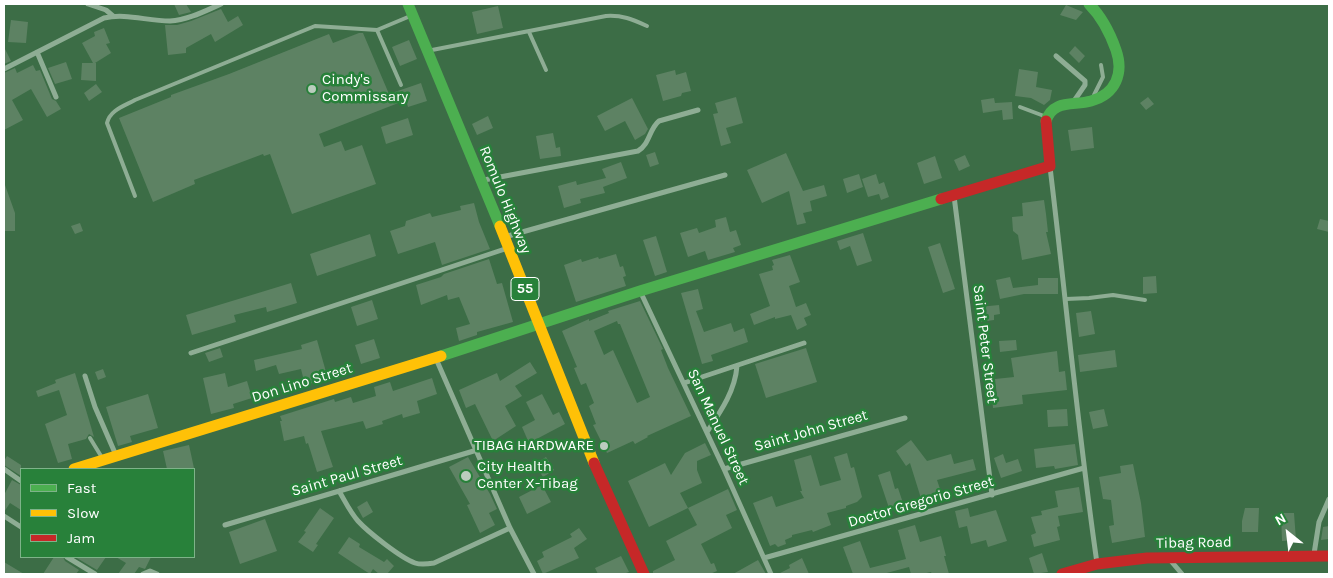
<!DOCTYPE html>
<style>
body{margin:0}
#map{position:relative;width:1333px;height:578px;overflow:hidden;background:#3c6d46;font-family:Karla,sans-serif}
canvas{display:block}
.frame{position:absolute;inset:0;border:5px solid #fff;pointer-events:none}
.legend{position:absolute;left:20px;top:468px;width:175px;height:90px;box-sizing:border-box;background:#28813a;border:1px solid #7eb389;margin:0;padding:6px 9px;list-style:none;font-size:15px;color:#fff}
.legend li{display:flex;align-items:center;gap:10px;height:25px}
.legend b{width:25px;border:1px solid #7eb389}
.north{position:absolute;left:1263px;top:508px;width:50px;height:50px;-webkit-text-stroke:4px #28813a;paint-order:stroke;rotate:331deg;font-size:14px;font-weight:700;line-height:20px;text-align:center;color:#fff}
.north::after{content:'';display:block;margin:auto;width:18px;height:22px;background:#fff;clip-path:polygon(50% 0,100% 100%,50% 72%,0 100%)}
</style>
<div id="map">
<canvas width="1333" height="578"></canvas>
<div class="frame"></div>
<ul class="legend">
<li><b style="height:6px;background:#4caf50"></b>Fast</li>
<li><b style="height:6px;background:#ffc107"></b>Slow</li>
<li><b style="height:6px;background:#c62828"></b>Jam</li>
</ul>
<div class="north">N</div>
</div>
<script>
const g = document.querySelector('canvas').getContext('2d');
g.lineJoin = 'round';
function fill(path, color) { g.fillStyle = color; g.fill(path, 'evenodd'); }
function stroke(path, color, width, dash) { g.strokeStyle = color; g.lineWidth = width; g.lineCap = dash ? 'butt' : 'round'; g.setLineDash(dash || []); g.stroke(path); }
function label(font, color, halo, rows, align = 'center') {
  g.font = font + ' Karla,sans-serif'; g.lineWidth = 5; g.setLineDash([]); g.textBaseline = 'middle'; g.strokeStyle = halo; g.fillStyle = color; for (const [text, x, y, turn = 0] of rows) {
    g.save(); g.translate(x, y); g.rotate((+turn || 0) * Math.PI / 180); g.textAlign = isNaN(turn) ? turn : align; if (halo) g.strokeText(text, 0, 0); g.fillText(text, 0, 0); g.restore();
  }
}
fill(new Path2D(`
 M174,4H186L191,12L179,15Z
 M1066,5L1083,12L1076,20L1060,15Z
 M498,6L503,28L477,34L472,12Z
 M221,9L228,22L238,16L243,25L215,42L211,34L186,48V53L168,55L165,25H177L191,21Z
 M11,20L28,22L26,43L8,42Z
 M104,28L110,43L106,44L111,53L95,63H96V81L81,80L82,63H93L82,43L95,36L94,32Z
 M359,33H363L389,94L421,83L427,101L408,107L406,100L319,134L324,147L341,141L345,151L362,145L376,184L292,214L270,154L264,156L263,154L194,180L195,184L153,202L119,118L171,97V95L229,74L329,34L333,43Z
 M409,40L417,59L400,66L392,47Z
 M1075,46L1085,56L1079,63L1069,53Z
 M4,47L11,61L4,64Z
 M66,62L72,79L55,84L48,68Z
 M33,65L36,71L40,70L52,99L56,101L61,109L47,117L31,89L12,100L23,120L4,130V73L15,68L17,73Z
 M1019,69L1038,72L1036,87L1052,90L1050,100L1044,105L1031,98L1015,96Z
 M675,70L676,75L686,72L691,91L682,93L681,96L663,101L656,75Z
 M96,84L102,92L89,101L84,93Z
 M736,97L743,123L726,128L731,143L721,146L713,114L718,113L715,103Z
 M1148,97L1154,104L1146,110L1140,103Z
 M632,98L648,129L645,134L635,140L625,121L605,131L597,116Z
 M994,98L995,103L1012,102L1013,119L1003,120L1002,110L983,113L981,100Z
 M488,116L493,128L477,135L472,124Z
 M408,118L413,135L386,144L381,127Z
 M1092,127L1094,148L1071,151L1068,130Z
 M553,133L556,148L560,147L561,156L540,159L536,136Z
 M655,152L659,164L650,167L646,155Z
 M786,153L803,191L824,185L827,196L810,201L812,211L803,213L806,223L797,225L789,191L762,203L747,170Z
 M965,155L970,166L959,171L954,160Z
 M935,156L942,178L924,184L917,163Z
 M621,162L627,178L603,187L605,193L580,199L581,203L564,208L558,186L576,181L577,185L606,178L602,169Z
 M859,174L863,187L847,193L843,179Z
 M876,174L879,184L884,182L889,197L881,200L879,194L868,197L862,179Z
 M5,185L15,213V231H4Z
 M1044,200L1046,214L1048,232H1046L1051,254L1022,260L1018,235L1013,231L1012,217L1023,216L1022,203Z
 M474,203L479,222L490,249L442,265L435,242L398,254L390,231L405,226L406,221L430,213L432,217L461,210L460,206Z
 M726,217L730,232L736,230L741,245L733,248L735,252L708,260L705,251L688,257L680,233L697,228L699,233L716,227L715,220Z
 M1320,219L1329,221V232L1317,229Z
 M80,223L83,231L75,234L71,226Z
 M863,233L872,261L857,266L850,246L840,250L837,241Z
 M370,234L376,256L317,276L310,254Z
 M656,236L667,272L655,276L643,240Z
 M940,243L955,289L943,293L928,247Z
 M616,254L620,267L623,266L626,276L623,277L626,286L576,302L564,265L581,259L582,262L598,257L599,259Z
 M790,255L800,282L789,286L796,307L806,303L811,315L804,318L807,325L797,330L791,315L775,319V317L754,325L750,314L770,306L759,274L773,270L772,266L774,265L772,260Z
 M489,259L497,284L502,283L513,322L477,332V335L459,341L456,328L470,324L459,297L448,300L447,295L421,305L416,285L441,277L444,274Z
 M1156,276L1157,293L1143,294V277Z
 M1010,277L1013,288L1038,285V278H1058V294H1024L1000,299L996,280Z
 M291,283L297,303L267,312L266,307L234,315L236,322L192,335L186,315Z
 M698,289L703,309L696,311L704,332L731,323L734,332L744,328L748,342L711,355L713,361L702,364L681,293Z
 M372,300L378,319L357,326L351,307Z
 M640,301L663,349L661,350L668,368L691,416L647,436L648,437L635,444L633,441L607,453L593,425L596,424L589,406L594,403L586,383L581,385L574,368L577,367L562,331L589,319V321L609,313L608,311ZM617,321L618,324H620L650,397L637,403L613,350L604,355L594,331Z
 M999,305L1000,314L994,315V320L980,322L979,307Z
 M1091,311L1095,334L1079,337L1076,313Z
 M374,339L380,358L361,364L355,345Z
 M317,340L328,379L305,385L301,369L279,374L276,365L256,371L254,360L302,349L301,345Z
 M1016,340L1017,350L1000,352L999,341Z
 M220,348L223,357L209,362L205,353Z
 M806,348L817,382L766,398L755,364Z
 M1115,350L1117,367L1080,372L1078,355Z
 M1057,351L1059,372L1065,371L1067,390L1022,395L1023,404L993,408L992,396H997L995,379L1014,377L1011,358Z
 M530,362L537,373L515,386L522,396L505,406L516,426L493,441L475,404L466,408L459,390L497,373L500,381Z
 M103,369L106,377L98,380L95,372Z
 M75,373L94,437L89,434L86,439L68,444L72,459L58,463L45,424L67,415L59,390L38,397L36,391L56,383L55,380Z
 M225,373L228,387L247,381L252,398L233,404L234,408L211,414L203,378Z
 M432,378L437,394L417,401L420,413L403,418L402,414L382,421L383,424L366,429L363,421L321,431L333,467L317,472L308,443L306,444L304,436L284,441L280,421H282L280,416L334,399L335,402L351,397L353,403L376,396L374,387L390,382L393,391Z
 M148,394L158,428L130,436L132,442L118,446L106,407Z
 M542,394L553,415L559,412L565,424L529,443L522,427L535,420L526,402Z
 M1067,409L1068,426L1048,427L1047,410Z
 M1104,409L1108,426L1093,429L1089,412Z
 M911,440L927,461L951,454L954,464L973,459L976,470L937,480L941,492L930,496L933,505L924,508L910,463L906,466L896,451Z
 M705,443L711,455L697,461V470L702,483L680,493L688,508L649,527L628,481L665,463L671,475L685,453Z
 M1075,444L1078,465L1055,469L1054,466L1036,468L1034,449Z
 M189,445L194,468L167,469L163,451Z
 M847,453L851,468L854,467L862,497L857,502L846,506V508L827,513L831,525L813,532L812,530L792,535V537L785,540L786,544L778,547L775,544L770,546L753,503L772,496L776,507L804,498L800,491H802L794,460L811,455L820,486L841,480L834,457Z
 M1003,454L1006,463L1018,459L1022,471L1001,478L994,458Z
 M7,456L21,465V476L4,465V461Z
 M468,457L490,494L497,509L489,513L495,525L480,533L467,505L470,504L449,467Z
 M546,457L554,470L543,477L535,464Z
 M1133,464L1141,503L1145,537L1112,543L1109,526L1114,525L1111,500L1103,499L1099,477L1121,473L1120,466Z
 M890,471L895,489L898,488L904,506L890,511L878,475Z
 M12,480L21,485V510L10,503L4,512V495Z
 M542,485L551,502L527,514L519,497Z
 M1079,487L1083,512L1058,516L1060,526L1057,527L1060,540L1034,547L1031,535L1036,533L1031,517L1042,515L1041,511L1058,507L1055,491Z
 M728,489L737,510L726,515L732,528L701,544L711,564L714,563L717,571L710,574H653V571L675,560L666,541L697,525L688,508Z
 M367,501L373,512L363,518L357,507Z
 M320,508L334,518L316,544L318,545L313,552L298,542L306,532L304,531Z
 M968,508L970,517L996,510L1007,541L988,547L986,540L971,544L967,526L959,528L955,511Z
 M1245,508H1259L1258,532H1242V521Z
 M1281,513H1294L1296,540L1282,541Z
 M265,519L277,551L240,564L229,532Z
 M915,525L920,542L941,536L946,556H944L949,574H932L931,572L922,574H911L909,567L883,574H853L843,547L860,541L870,568L906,559L898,530Z
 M1329,526V539L1321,540L1323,527Z
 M579,528L587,539L574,548L579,558L543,574L537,561L544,557L542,552L572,537L570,534Z
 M349,537L360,544L359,547L384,562L387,559L394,566L387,574H379L373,569L370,574L356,565L338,553Z
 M1042,553L1048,572L1034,574L1029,558Z
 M621,556L629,572L623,574H598L595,568Z
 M54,557H63L65,561L79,570L76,574H43Z
 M75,557H106L97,570Z
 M116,557H151L145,569L139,567L134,574H118L126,563Z
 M802,558L809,574H778L790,568L789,565Z
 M758,560L766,574H733Z
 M4,562L24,574H4Z`), '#5d8263');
stroke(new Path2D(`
 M377,30L401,85
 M529,32L546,70
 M432,50L606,16C622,15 632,19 647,26
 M1094,95L1103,77L1101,65
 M1020,107L1044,116
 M135,196L107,123C110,110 124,106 135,100L315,26L377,30L408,17
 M1066,299L1089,298L1113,295L1145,300
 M90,438L101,456`), '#8ead94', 4);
stroke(new Path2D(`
 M88,4L106,10L113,16
 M37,52L56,97
 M1056,56L1085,81V85L1074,101
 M4,69L104,18C126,13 147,21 170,21C188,20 205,11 221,4
 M1050,167C1066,299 1078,432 1097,563
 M484,180L638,151C650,144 649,129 659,121L698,110
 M954,196L992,495
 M508,236L725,175
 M641,293L724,469L771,574
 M191,353L508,248
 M437,361L510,528L534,574
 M85,376L95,407L115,453
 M684,383L804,343
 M707,432C721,411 735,391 737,366
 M4,469L21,481
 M724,469L905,418
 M339,491C345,501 350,512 358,521C368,532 401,558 415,563C421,565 428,564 434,563L510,528
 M4,516L21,527
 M225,525L477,450
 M1314,554L1319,522L1329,499
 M67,557L95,574
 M764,558L1084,468
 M1171,561L1182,574
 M143,574L150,571L157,574`), '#8ead94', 5);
stroke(new Path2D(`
 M408,4L500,226
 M1046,121C1053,99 1074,106 1091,101C1116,94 1124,73 1116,50C1110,33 1102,17 1089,4
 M441,356L640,291L941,199`), '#4caf50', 11);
stroke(new Path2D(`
 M500,226L594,463
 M74,469L441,356`), '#ffc107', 11);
stroke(new Path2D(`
 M941,199L1050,166L1046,121
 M594,463L644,574
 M1062,574L1097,564L1147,558L1329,556`), '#c62828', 11);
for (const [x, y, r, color] of [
 [312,89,5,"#bbccbe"],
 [604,446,5,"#bbccbe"],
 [466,476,6,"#bbccbe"]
]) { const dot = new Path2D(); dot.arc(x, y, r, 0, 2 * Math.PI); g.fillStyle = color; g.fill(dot); stroke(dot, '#28813a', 2); }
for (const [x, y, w] of [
 [525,289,28]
]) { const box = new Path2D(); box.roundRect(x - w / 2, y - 11.5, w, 23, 4); g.fillStyle = '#28813a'; g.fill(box); stroke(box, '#fff', 1); }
label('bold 14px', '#fff', null, [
 ["55",525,289]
]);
label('15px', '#fff', '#28813a', [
 ["Cindy's",322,80],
 ["Commissary",322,97],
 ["TIBAG HARDWARE",594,446,"right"],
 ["City Health",477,467],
 ["Center X-Tibag",477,484]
], 'left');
label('15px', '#fff', '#28813a', [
 ["Romulo Highway",505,200,68],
 ["Saint Peter Street",985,344,83],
 ["Don Lino Street",302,383,-17],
 ["San Manuel Street",718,427,65],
 ["Saint John Street",811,431,-16],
 ["Saint Paul Street",347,476,-16],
 ["Doctor Gregorio Street",921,502,-16],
 ["Tibag Road",1194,543,-1]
]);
</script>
